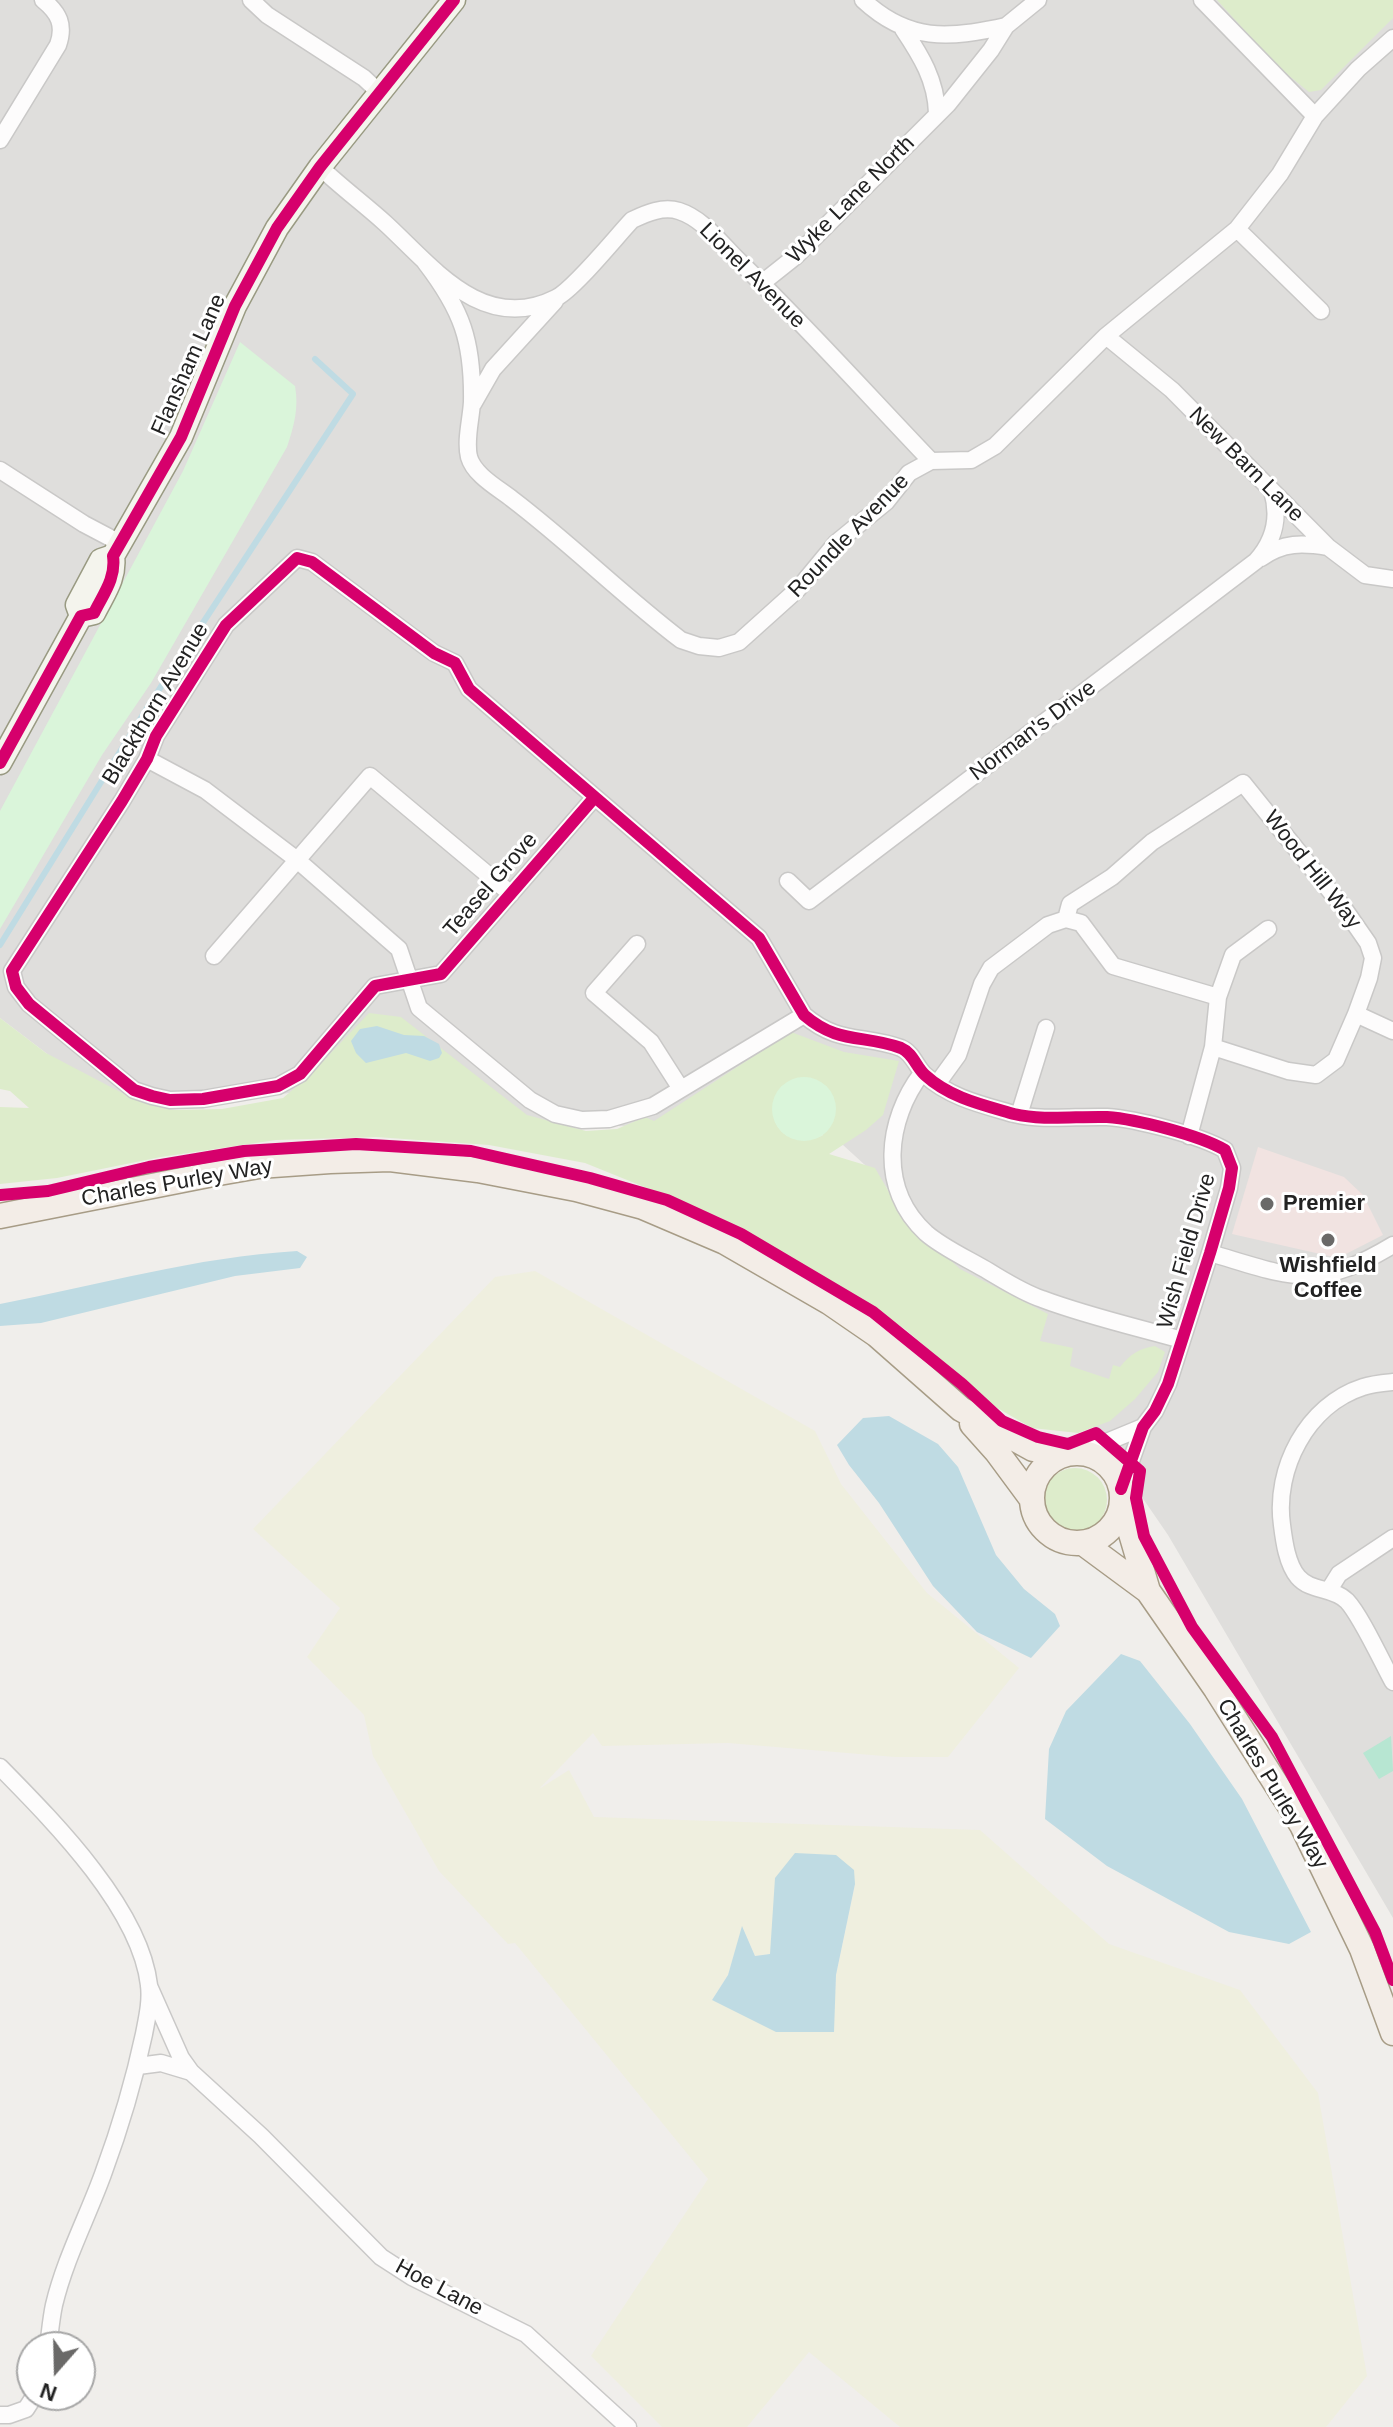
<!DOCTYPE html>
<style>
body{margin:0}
#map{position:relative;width:1393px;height:2427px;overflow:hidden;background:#f0eeeb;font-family:Arial,sans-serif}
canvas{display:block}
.north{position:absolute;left:16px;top:2331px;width:80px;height:80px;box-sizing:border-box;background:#fff;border:2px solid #a7a7a7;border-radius:50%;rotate:200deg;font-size:22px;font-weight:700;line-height:32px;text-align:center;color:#222}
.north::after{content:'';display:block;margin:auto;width:28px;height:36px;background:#6a6968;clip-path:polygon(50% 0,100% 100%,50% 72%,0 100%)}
</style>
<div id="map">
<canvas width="1393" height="2427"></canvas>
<div class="north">N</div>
</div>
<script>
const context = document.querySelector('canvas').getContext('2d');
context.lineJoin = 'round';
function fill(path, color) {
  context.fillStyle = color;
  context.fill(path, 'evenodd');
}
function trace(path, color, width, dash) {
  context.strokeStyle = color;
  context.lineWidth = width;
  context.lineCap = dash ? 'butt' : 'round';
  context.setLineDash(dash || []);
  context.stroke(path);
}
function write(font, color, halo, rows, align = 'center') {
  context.font = font + ' Arial,sans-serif';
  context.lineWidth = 6;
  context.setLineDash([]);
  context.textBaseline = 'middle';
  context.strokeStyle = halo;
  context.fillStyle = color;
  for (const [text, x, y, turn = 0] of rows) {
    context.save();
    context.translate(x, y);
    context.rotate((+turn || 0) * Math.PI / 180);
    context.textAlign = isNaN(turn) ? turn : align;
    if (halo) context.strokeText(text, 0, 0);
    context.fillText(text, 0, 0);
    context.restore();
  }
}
const residential = new Path2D(`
 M 0,0 L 1393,0 L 1393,1918 L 1168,1535 L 1078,1404 L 1034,1369 L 877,1176 L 752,1062 L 653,1128 L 530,1121 L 310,1090 L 129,1116 L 0,1018 Z`);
const commercial = new Path2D(`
 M 1258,1147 L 1344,1177 L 1363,1195 L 1383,1235 L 1338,1258 L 1232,1234 Z`);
const farmland = new Path2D(`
 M 535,1271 L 815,1431 L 841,1484 L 927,1593 L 1019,1668 L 948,1757 L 895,1757 L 728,1743 L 602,1746 L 593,1733 L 539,1789 L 569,1770 L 594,1817 L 980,1830 L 1109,1944 L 1240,1990 L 1318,2093 L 1367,2376 L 1326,2427 L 900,2427 L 809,2352 L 747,2427 L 662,2427 L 591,2356 L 708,2179 L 515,1943 L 508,1944 L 439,1871 L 373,1756 L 364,1715 L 307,1657 L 340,1608 L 253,1529 L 495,1277 ZM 855,1884 L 836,1975 L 833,2032 L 712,2000 L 728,1975 L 743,1928 L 755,1956 L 770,1954 Z`);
const grass = new Path2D(`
 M 1217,0 L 1393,0 L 1393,18 L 1321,90 L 1309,92 L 1277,66 Z
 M 369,1013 L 401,1017 L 527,1115 L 586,1131 L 617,1129 L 645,1117 L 654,1121 L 791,1032 L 844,1052 L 899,1061 L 883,1115 L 866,1130 L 829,1154 L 875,1168 L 903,1216 L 960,1269 L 1048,1314 L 1040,1341 L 1073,1348 L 1070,1366 L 1109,1379 L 1113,1365 L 1120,1367 C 1129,1355 1140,1348 1155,1346 L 1165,1352 L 1158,1372 L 1135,1399 L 1110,1421 L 1078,1433 L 1032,1428 L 994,1406 L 905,1329 L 721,1218 L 585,1163 L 489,1145 L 376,1137 L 276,1140 L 161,1157 L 57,1178 L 0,1184 L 0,1107 L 29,1108 L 10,1091 L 0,1089 L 0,1018 L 46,1053 L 126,1095 L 172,1110 L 222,1109 L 283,1098 L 310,1075 ZM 782,1087 L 823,1135 C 788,1153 758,1119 782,1087 Z
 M1043 1500a32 32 0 1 1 64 0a32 32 0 1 1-64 0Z`);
const park = new Path2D(`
 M 240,342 L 295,386 C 299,408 294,426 287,447 L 151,683 L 102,755 L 0,929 L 0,811 L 183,471 Z
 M772 1109a32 32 0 1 1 64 0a32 32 0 1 1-64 0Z`);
const pitch = new Path2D(`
 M 1391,1736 L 1393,1771 L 1379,1779 L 1363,1753 Z`);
const water = new Path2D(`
 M 377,1026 L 404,1035 L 424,1036 L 439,1044 L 442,1053 L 439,1058 L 430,1061 L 406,1053 L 366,1063 L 356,1053 L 351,1041 L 360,1029 Z
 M 297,1251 L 307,1257 L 300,1268 L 235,1276 L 41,1323 L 0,1326 L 0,1304 C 99,1285 196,1257 297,1251 Z
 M 889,1416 L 938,1444 L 958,1467 L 996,1555 L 1024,1589 L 1055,1614 L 1060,1626 L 1031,1658 L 977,1632 L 933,1586 L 879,1503 L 849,1465 L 837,1445 L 863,1418 Z
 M 1121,1654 L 1140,1661 L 1190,1724 L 1242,1799 L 1311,1932 L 1289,1944 L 1229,1932 L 1107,1866 L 1045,1819 L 1049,1749 L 1066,1711 Z
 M 795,1853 L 836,1855 L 854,1870 L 855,1884 L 836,1975 L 834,2032 L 776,2032 L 712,2000 L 728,1975 L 742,1926 L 755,1956 L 770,1954 L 775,1878 Z`);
const stream = new Path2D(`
 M 0,945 L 147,708 L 353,394 L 315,359`);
const minor = new Path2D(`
 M 251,0 L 267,15 L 364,78 L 380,93
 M 863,0 C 908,42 949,39 1006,26
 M 1202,0 L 1315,116 L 1358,69 L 1393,38
 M 903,29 C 921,56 936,80 937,113
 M 0,140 L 58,45 C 65,25 59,13 43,0
 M 320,167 C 341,187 364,204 385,223 C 432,266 483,335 556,298 C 575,288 615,238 632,220 C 647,213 663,206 679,211 C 704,219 721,244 740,262 C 806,326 867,394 931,461
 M 1237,229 L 1321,311
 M 425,262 C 462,310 473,341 472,402 C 471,420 465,440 469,457 C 474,475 498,488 512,499 C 570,543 622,595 681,640 L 699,646 L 719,648 L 739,642 L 798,589 L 836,543 L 886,502 L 909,473 L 931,461 L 971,460 L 995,446 L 1106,336 L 1237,229 L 1280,174 L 1315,116
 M 762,283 L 796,256 L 948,104 L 991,50 L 1006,26 L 1038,0
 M 1106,336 L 1172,390 L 1328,547 L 1365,575 L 1393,579
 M 473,404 L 493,369 L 555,301
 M 0,470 L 84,524 L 120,543
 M 1261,558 C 1283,542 1303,543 1328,547
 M 147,759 L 205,790 L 296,859 L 399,949 L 419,1008 L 530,1100 L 555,1114 L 582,1120 L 609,1119 L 653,1106 L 804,1015
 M 594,798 L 441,974 L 375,986 L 300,1074 L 278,1086 L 203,1099 L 170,1100 L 152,1096 L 134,1090 L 29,1004 L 16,987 L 12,971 L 122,801 L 147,759 L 156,736 L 226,625 L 297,558 L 312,562 L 434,653 L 455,663 L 469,689 L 759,938 L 804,1015 C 839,1045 863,1034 901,1048 C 913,1053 916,1067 925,1075 C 950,1098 983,1105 1014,1114 C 1043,1121 1077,1116 1107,1117 C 1136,1119 1199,1135 1225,1150 L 1232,1168 L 1229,1188 L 1210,1253 L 1168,1384 L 1155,1411 L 1143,1427 L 1121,1489
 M 788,881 L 809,901 L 1256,561 C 1274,541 1280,517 1272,491
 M 1066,919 L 1070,904 L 1112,877 L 1152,842 L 1243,783 L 1343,907 L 1368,943 L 1373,958 L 1369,978 L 1356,1014 L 1393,1031
 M 637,944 L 594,993 L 651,1042 L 681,1089
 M 214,956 L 370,776 L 511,894
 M 1218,997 L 1233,955 L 1268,929
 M 922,1073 C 886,1120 878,1189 926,1233 C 942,1247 964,1257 983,1268 C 1002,1279 1021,1292 1042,1299 C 1087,1316 1136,1327 1182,1340
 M 937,1084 L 958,1055 L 982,984 L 991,968 L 1048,925 L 1066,919 L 1081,923 L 1113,966 L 1218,997 L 1213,1047
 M 1019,1115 L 1046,1028
 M 1189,1136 L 1213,1047 L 1288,1071 L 1316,1075 L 1336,1060 L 1356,1014
 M 1210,1253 C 1292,1277 1315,1292 1393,1245
 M 1393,1382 C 1383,1383 1372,1384 1363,1387 C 1307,1405 1274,1469 1282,1525 C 1284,1541 1287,1564 1298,1577 C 1311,1592 1333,1587 1347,1601 C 1361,1616 1382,1662 1393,1682
 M 1080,1453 L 1143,1427
 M 1329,1590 L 1339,1574 L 1393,1538
 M 0,1767 C 53,1821 140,1908 149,1985 C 151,2002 147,2018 144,2034 C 134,2081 120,2128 103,2174 C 87,2218 65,2259 54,2305 C 51,2319 50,2333 48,2347
 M 149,1986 L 181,2058 L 191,2072 L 261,2136 L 381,2257 L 412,2277 L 526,2334 L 628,2427
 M 138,2066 L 161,2063 L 191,2072
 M 0,2415 L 9,2415 L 26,2409 L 35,2395`);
const secondary = new Path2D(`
 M 81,616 L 77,605 L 101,560 L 113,556
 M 0,763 L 81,616 L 94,613 C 104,593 116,578 113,556 L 181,437 L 235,306 L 277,228 L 320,167 L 454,0`);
const primary = new Path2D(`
 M 0,1216 L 213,1174 L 259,1166 L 330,1161 L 390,1159 L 478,1170 L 576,1189 L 643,1207 L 725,1242 L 829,1302 L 877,1335 L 961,1409 L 1033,1449 L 1066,1454
 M 972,1424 L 997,1452 L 1031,1498
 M1032 1498a45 45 0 1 1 90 0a45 45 0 1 1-90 0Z
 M 1122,1503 L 1148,1591
 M 1083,1543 L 1148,1591 L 1216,1689 L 1302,1825 L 1362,1949 L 1393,2033`);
const cycleway = new Path2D(`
 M 0,763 L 81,616 L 94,613 C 104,593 116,578 113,556 L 181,437 L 235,306 L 277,228 L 320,167 L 454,0
 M 594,798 L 441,974 L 375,986 L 300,1074 L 278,1086 L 203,1099 L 170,1100 L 152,1096 L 134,1090 L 29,1004 L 16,987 L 12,971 L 122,801 L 147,759 L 156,736 L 226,625 L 297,558 L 312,562 L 434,653 L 455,663 L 469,689 L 759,938 L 804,1015 C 839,1045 863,1034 901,1048 C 913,1053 916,1067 925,1075 C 950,1098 983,1105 1014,1114 C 1043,1121 1077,1116 1107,1117 C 1136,1119 1199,1135 1225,1150 L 1232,1168 L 1229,1188 L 1210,1253 L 1168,1384 L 1155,1411 L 1143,1427 L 1121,1489
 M 0,1195 L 48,1191 L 149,1167 L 244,1151 L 356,1144 L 471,1151 L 590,1178 L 667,1200 L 741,1234 L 873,1312 L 962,1384 L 1002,1421 L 1038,1437 L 1068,1444 L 1096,1433 L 1140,1471 L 1136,1498 L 1144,1536 L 1192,1627 L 1272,1737 L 1375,1932 L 1393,1980`);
const markers = [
 [1267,1204,8,"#6a6968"],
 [1328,1240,8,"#6a6968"]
];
const streetNames = [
 ["Wyke Lane North",851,200,-45],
 ["Lionel Avenue",752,276,45],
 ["Flansham Lane",189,365,-66],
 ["New Barn Lane",1246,465,45],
 ["Roundle Avenue",849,536,-46],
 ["Blackthorn Avenue",156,704,-59],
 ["Norman's Drive",1033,731,-37],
 ["Wood Hill Way",1312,870,52],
 ["Teasel Grove",491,885,-49],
 ["Charles Purley Way",177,1183,-10],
 ["Wish Field Drive",1187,1251,-74],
 ["Charles Purley Way",1272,1784,59],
 ["Hoe Lane",439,2288,28]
];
const poiNames = [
 ["Premier",1283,1204],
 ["Wishfield",1328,1266,"center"],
 ["Coffee",1328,1291,"center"]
];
fill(residential, '#dfdedc');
fill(commercial, '#f1e3e1');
fill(farmland, '#efefdf');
fill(grass, '#ddeccb');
fill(park, '#daf5da');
fill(pitch, '#b7e6d2');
fill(water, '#bfdbe3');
trace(stream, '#bfdbe3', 6);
trace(minor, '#c9c8c7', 19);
trace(secondary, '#999a82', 25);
trace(primary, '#a79c86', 27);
trace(minor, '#fdfcfc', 16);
trace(secondary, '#f4f4ed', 22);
trace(primary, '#f3ede7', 24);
trace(cycleway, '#d6006c', 12);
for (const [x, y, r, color] of markers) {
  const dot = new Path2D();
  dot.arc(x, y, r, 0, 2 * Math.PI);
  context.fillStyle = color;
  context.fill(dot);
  trace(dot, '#fff', 3);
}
write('22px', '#222', '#fff', streetNames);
write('bold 22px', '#222', '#fff', poiNames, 'left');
</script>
